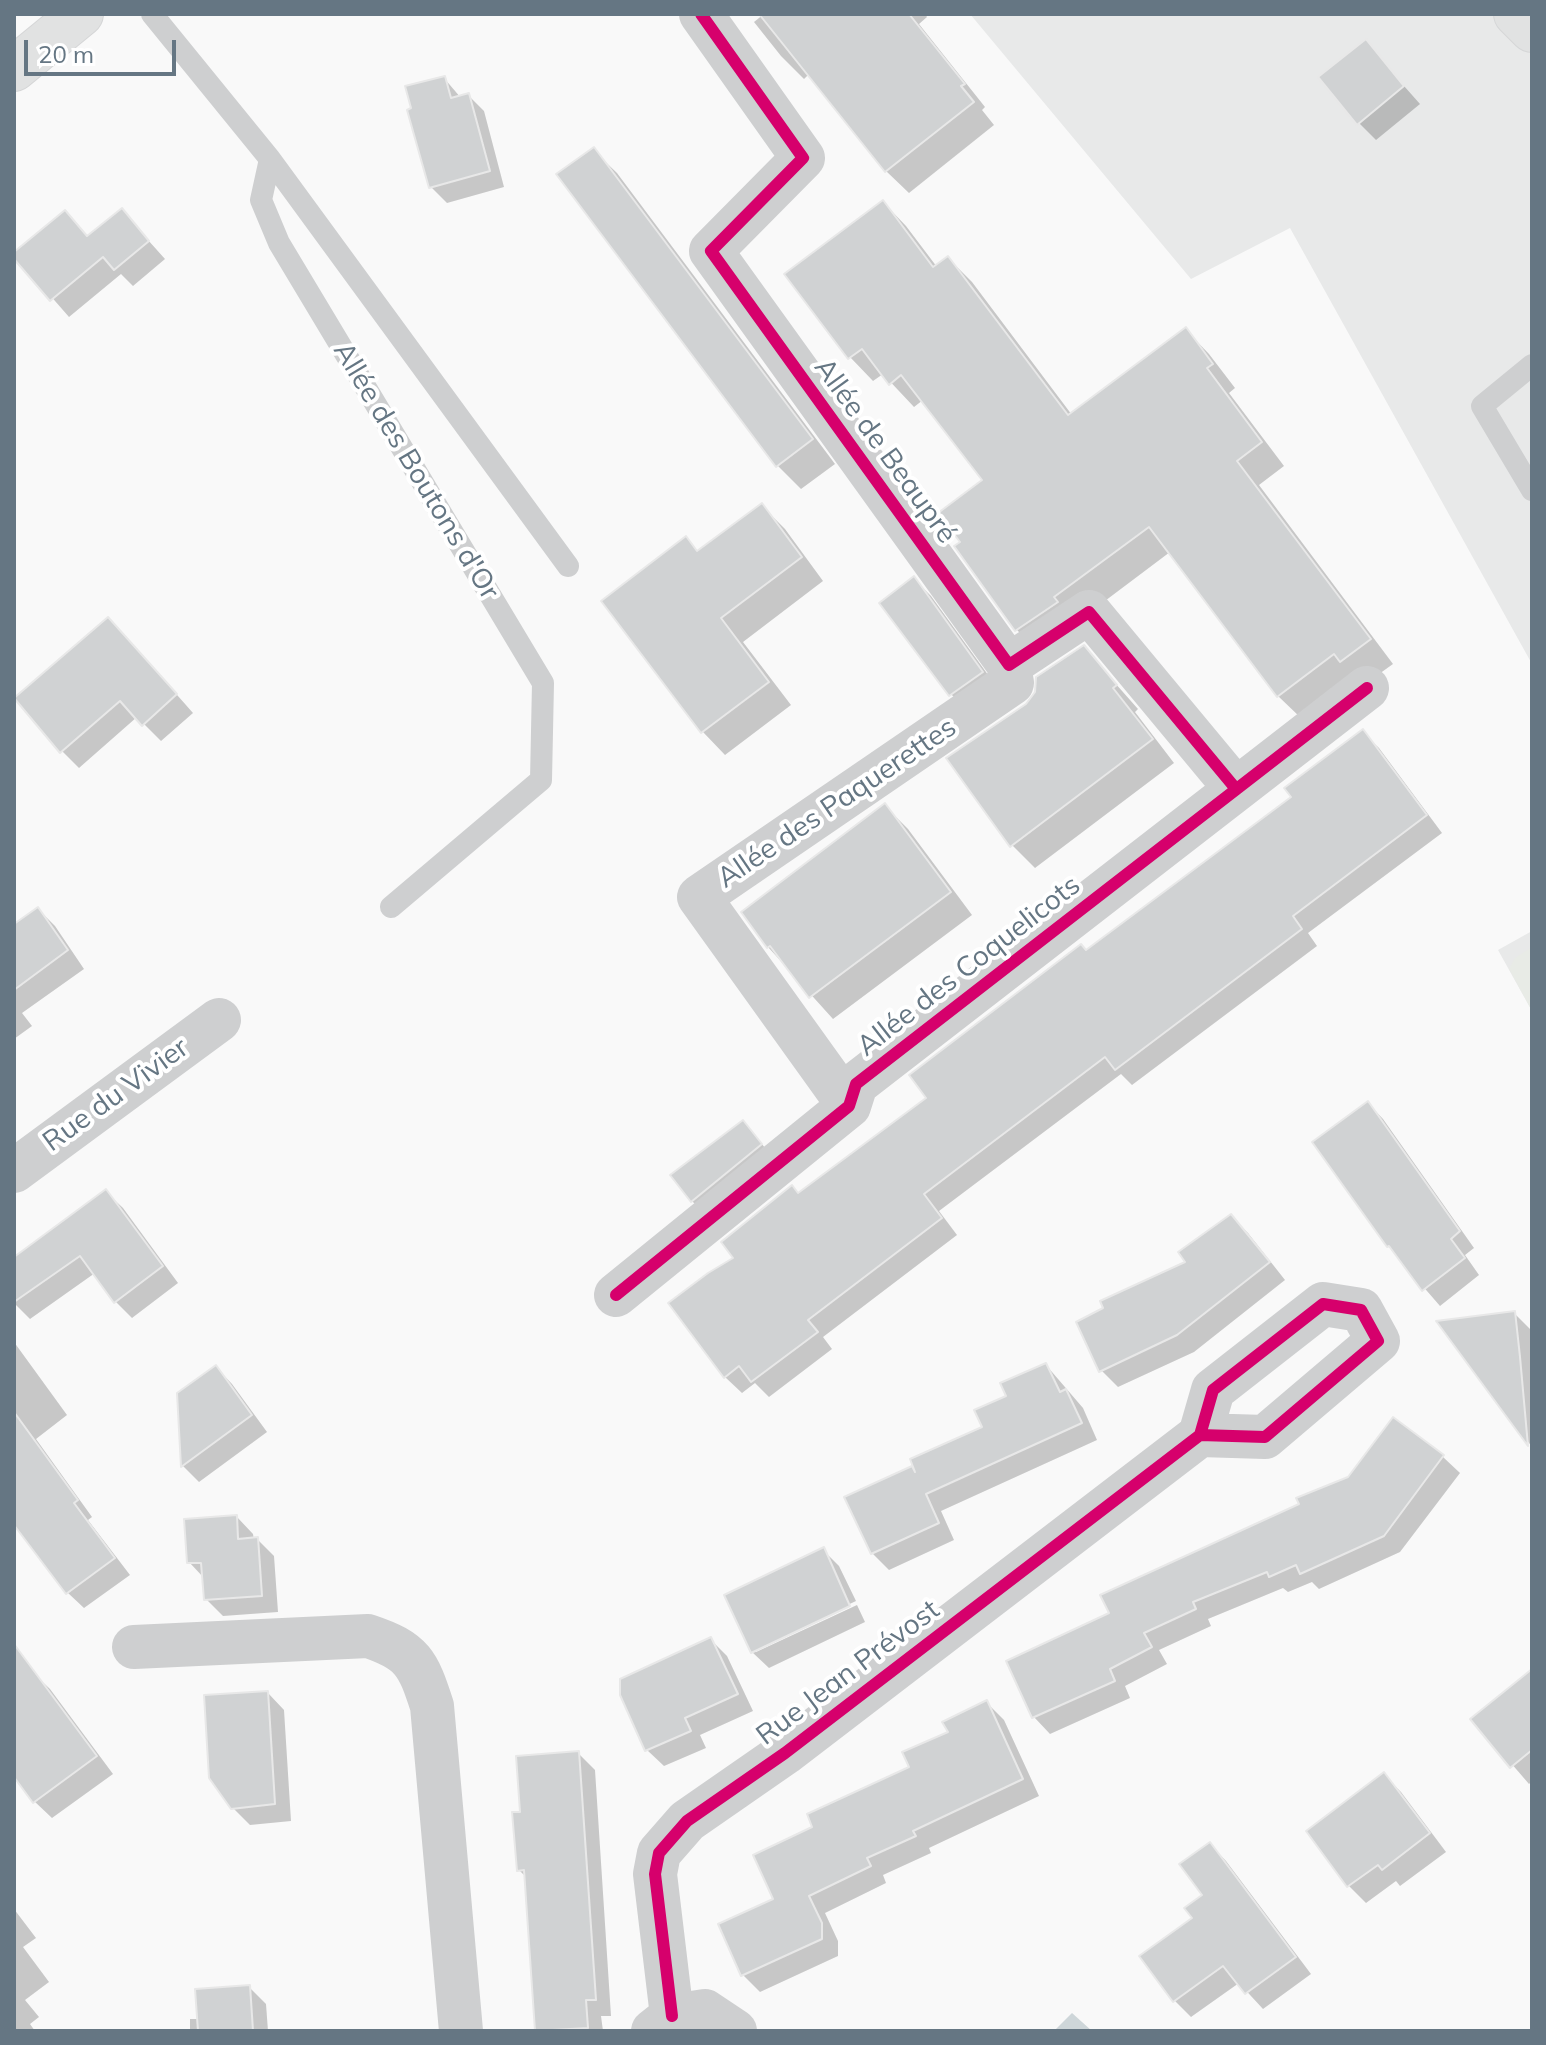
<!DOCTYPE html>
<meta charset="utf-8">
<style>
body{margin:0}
#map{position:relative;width:1546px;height:2045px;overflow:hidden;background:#f9f9f9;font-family:Mulish,sans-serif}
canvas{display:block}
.frame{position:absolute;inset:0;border:16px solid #657683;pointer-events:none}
.scale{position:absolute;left:24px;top:40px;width:152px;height:36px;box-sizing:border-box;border:4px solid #657683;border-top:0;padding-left:10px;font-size:24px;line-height:28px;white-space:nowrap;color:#657683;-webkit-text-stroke:6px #fff;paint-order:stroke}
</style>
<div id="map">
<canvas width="1546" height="2045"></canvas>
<div class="frame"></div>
<div class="scale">20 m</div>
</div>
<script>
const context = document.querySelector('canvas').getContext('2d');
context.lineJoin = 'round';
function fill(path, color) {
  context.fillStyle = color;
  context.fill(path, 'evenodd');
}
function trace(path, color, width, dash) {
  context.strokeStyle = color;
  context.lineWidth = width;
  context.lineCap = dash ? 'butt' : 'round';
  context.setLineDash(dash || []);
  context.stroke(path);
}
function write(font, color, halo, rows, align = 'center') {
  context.font = font + ' Mulish,sans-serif';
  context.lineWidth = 8;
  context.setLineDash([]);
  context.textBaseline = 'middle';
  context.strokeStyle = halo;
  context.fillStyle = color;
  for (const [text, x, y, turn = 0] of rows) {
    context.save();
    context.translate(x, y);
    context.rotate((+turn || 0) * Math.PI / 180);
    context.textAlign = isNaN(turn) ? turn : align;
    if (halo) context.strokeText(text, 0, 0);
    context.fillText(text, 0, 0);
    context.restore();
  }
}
const built = new Path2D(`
 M 970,14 L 1532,14 L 1532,664 L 1290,228 L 1191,279 Z
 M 1532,931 L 1532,1011 L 1498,950 Z`);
const green = new Path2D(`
 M 1532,947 L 1532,1011 L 1509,969 L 1515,958 Z`);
const water = new Path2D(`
 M 1072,2013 L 1092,2031 L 1054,2031 Z`);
const shadow = new Path2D(`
 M 764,14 L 925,14 L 927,17 L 919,24 L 985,107 L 982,110 L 994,125 L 909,193 L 886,171 L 809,74 L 804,79 L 781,56 L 754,22 Z
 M 1365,42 L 1420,104 L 1376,140 L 1359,123 Z
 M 444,78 L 461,98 L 469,96 L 484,111 L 504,187 L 447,203 L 431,187 Z
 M 593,150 L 617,173 L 835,464 L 801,489 L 778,466 L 559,175 Z
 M 883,202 L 906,226 L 937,267 L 948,258 L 972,282 L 1072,415 L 1186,330 L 1209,354 L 1235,388 L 1229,393 L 1284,466 L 1259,485 L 1393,664 L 1365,684 L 1302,719 L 1278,696 L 1170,552 L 1077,622 L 1040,653 L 1017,630 L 963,542 L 984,481 L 923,400 L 914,407 L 883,374 L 873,381 L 850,357 Z
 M 122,211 L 165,259 L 133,286 L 121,274 L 69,317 L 14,254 L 82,230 L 89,238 Z
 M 762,506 L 785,529 L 823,581 L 743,642 L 791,705 L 725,755 L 703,732 L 603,602 L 686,539 L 699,552 Z
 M 914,579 L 931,596 L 999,690 L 968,712 L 951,694 Z
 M 125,636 L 193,713 L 161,741 L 137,717 L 79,768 L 62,751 Z
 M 1084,648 L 1138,709 L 1135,712 L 1174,763 L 1035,868 L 1012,845 L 1028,705 Z
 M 1362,732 L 1379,748 L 1442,833 L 1308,933 L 1317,946 L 1132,1085 L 1121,1074 L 939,1211 L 957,1235 L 823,1337 L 832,1349 L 769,1397 L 755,1383 L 742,1393 L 725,1377 L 736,1258 L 799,1195 L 929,1098 L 1086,952 L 1293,798 Z
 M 885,806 L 908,829 L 972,915 L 833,1019 L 768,947 Z
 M 38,909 L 55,926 L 84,969 L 22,1013 L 32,1026 L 14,1039 L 14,926 Z
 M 1368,1103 L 1383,1119 L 1474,1248 L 1465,1255 L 1479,1275 L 1440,1306 L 1388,1246 Z
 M 743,1122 L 778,1163 L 709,1218 L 692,1201 Z
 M 106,1192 L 123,1208 L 178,1283 L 132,1318 L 115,1301 L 95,1273 L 30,1319 L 14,1303 L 14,1260 Z
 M 1231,1216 L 1248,1233 L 1285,1280 L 1194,1352 L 1118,1387 L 1101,1370 L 1188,1262 Z
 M 1514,1313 L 1530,1329 L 1532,1447 L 1440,1323 Z
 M 14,1342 L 67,1415 L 36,1439 L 92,1517 L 88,1520 L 130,1575 L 84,1608 L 68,1593 L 14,1521 Z
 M 1046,1365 L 1083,1408 L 1097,1440 L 941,1511 L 954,1540 L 889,1570 L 872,1553 L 911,1468 L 918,1475 L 985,1428 L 1009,1397 Z
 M 216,1367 L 232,1384 L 267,1432 L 199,1482 L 183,1466 L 179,1394 Z
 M 1394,1420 L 1443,1457 L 1460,1473 L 1400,1552 L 1319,1589 L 1312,1582 L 1288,1592 L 1283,1588 L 1208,1619 L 1211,1626 L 1159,1650 L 1167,1664 L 1125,1686 L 1130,1698 L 1050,1734 L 1034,1717 L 1112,1614 L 1349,1479 Z
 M 237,1517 L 253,1534 L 254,1540 L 257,1539 L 274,1556 L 278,1612 L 223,1616 L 206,1599 L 204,1578 L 189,1562 Z
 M 823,1550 L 839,1566 L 856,1601 L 756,1648 L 756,1652 L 857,1605 L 865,1622 L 769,1668 L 752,1652 Z
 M 710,1639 L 727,1656 L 753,1711 L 700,1735 L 706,1748 L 664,1766 L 647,1750 Z
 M 1532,1671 L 1532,1781 L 1529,1784 L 1473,1719 Z
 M 32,1672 L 50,1689 L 113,1774 L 52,1818 L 34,1801 L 14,1774 L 14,1686 Z
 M 268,1693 L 284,1710 L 291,1821 L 250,1825 L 232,1807 Z
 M 987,1703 L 1004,1720 L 1039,1796 L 929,1848 L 931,1853 L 883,1875 L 886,1883 L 825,1913 L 838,1941 L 838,1956 L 760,1992 L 743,1975 L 775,1900 L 815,1828 L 911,1768 Z
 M 578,1753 L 595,1770 L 611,2016 L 601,2016 L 603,2031 L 537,2031 L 526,1877 L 519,1870 L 522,1814 Z
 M 1384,1775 L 1401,1792 L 1446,1852 L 1400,1886 L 1396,1881 L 1366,1903 L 1349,1886 Z
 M 1210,1844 L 1226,1861 L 1311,1974 L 1263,2009 L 1239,1983 L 1191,2017 L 1175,2001 L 1142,1956 L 1195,1918 L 1205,1895 Z
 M 14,1909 L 36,1938 L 23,1947 L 49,1982 L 25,2000 L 39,2017 L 30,2024 L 35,2031 L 14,2031 Z
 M 249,1987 L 266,2004 L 268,2031 L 190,2031 L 190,2019 L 199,2019 Z`);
const building = new Path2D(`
 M 759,14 L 909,14 L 965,84 L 961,86 L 974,102 L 885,172 Z
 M 1366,39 L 1404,86 L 1357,125 L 1318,77 Z
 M 445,76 L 451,98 L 469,93 L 490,171 L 429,188 L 407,110 L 411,108 L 405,86 Z
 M 594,147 L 813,439 L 776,467 L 556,174 Z
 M 883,200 L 933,267 L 948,256 L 1068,415 L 1186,327 L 1213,364 L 1207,368 L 1262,442 L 1237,461 L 1371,639 L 1340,662 L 1334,654 L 1277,697 L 1149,527 L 1054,597 L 1058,602 L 1015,631 L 954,546 L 960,542 L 938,513 L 982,480 L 901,375 L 889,385 L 862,349 L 848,359 L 784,274 Z
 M 122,208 L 149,241 L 114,270 L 103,257 L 50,301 L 14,259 L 14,252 L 65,210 L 87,236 Z
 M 762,503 L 802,557 L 721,618 L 769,682 L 701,733 L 601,601 L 686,536 L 697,551 Z
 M 914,576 L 983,672 L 949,696 L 879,603 Z
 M 108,617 L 177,694 L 142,726 L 120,701 L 60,753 L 14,698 Z
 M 1084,645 L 1117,685 L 1113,688 L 1153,739 L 1010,847 L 946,758 L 1026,704 L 1035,692 L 1036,677 Z
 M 1363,729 L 1427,815 L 1293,916 L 1302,929 L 1115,1070 L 1105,1057 L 924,1194 L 942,1218 L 808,1320 L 818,1332 L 751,1382 L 739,1366 L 724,1378 L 668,1303 L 708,1273 L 733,1258 L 721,1242 L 792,1185 L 798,1193 L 926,1098 L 909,1075 L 1081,944 L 1086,950 L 1291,797 L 1284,788 Z
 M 885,803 L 951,892 L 809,998 L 770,946 L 767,948 L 741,912 Z
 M 38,907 L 68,950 L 14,990 L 14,924 Z
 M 1368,1101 L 1460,1231 L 1451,1239 L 1465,1258 L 1422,1291 L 1389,1246 L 1387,1247 L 1312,1142 Z
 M 743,1120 L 762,1144 L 691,1202 L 670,1175 Z
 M 106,1189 L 163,1266 L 114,1303 L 80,1256 L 14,1302 L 14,1257 Z
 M 1231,1214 L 1270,1262 L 1177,1335 L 1099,1372 L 1076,1322 L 1103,1308 L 1100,1301 L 1185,1262 L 1178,1252 Z
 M 1515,1311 L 1520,1357 L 1528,1446 L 1436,1321 Z
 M 1046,1363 L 1060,1392 L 1066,1389 L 1082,1423 L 926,1494 L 939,1523 L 871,1554 L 844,1497 L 912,1466 L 915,1472 L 910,1459 L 982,1427 L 974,1410 L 1006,1396 L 1000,1383 Z
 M 216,1365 L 252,1415 L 181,1467 L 177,1393 Z
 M 14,1412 L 78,1500 L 74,1503 L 115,1558 L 66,1594 L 14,1525 Z
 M 1393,1417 L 1444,1455 L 1384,1536 L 1300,1574 L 1296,1565 L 1269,1577 L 1267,1572 L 1193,1602 L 1196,1609 L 1144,1633 L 1152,1647 L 1110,1669 L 1115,1681 L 1032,1718 L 1006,1661 L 1109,1613 L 1100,1595 L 1299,1504 L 1296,1498 L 1348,1477 Z
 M 237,1515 L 238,1539 L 258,1537 L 262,1596 L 204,1600 L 201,1563 L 187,1563 L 184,1519 Z
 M 824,1547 L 850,1606 L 751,1653 L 724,1595 Z
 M 711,1637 L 738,1694 L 685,1718 L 691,1731 L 645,1751 L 620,1695 L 620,1679 Z
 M 14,1644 L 97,1756 L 33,1803 L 14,1777 Z
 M 1532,1669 L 1532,1750 L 1510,1768 L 1470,1719 Z
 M 268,1691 L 275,1804 L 231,1809 L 209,1778 L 204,1695 Z
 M 987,1700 L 1023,1779 L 913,1831 L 916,1836 L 867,1858 L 871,1866 L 809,1896 L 822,1923 L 822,1939 L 741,1976 L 718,1924 L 773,1899 L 753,1855 L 812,1827 L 807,1814 L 909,1767 L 902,1752 L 948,1732 L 942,1722 Z
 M 579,1751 L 596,2000 L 586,2000 L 588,2028 L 535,2031 L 524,1870 L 517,1871 L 512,1812 L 520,1812 L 516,1756 Z
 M 1384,1772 L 1430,1833 L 1382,1870 L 1378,1865 L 1347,1887 L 1306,1831 Z
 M 1210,1842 L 1296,1957 L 1245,1994 L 1223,1966 L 1173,2002 L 1139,1956 L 1192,1918 L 1184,1908 L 1202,1895 L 1179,1864 Z
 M 250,1985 L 253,2031 L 198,2031 L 195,1989 Z`);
const lane = new Path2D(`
 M 152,14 L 270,159 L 261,200 L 279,243 L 543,683 L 541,780 L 391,907
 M 270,159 L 568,566
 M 1532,365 L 1482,406 L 1532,490`);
const street = new Path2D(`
 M 701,14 L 803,158 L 711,251 L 1009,665 L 1089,612 L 1236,789
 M 849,1106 L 699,897 L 1012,683 L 1009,665
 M 14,1171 L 219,1020
 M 616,1295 L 849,1106 L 856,1084 L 1367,688
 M 134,1647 L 368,1636 C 413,1651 418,1663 432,1706 L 461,2031
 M 672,2016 L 655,1874 L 659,1853 L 687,1821 L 785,1753 L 1200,1435 L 1265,1437 L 1378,1341 L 1361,1310 L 1323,1304 L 1213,1390 L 1200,1435
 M 653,2031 L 672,2016 L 705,2011 L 735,2031`);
const secondary = new Path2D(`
 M 1516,14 L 1532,30
 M 14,69 L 81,14`);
const cycleway = new Path2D(`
 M 701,14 L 803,158 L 711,251 L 1009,665 L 1089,612 L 1236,789
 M 616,1295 L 849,1106 L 856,1084 L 1367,688
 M 672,2016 L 655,1874 L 659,1853 L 687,1821 L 785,1753 L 1200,1435 L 1265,1437 L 1378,1341 L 1361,1310 L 1323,1304 L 1213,1390 L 1200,1435`);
const streetNames = [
 ["Allée de Beaupré",885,451,54],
 ["Allée des Boutons d'Or",416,471,59],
 ["Allée des Paquerettes",837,803,-34],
 ["Allée des Coquelicots",969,966,-38],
 ["Rue du Vivier",116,1095,-36],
 ["Rue Jean Prévost",848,1673,-37]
];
fill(built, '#e8e9e9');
fill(green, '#e8ebe6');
fill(water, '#ced6d9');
fill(shadow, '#0003');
fill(building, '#d0d2d3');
trace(building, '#e8e8e8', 2);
trace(secondary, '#d5d6d7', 46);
trace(lane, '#cecfd0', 22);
trace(street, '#cecfd0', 44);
trace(secondary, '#e1e2e2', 44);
trace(cycleway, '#d6006c', 12);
write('28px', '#657683', '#fff', streetNames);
</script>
